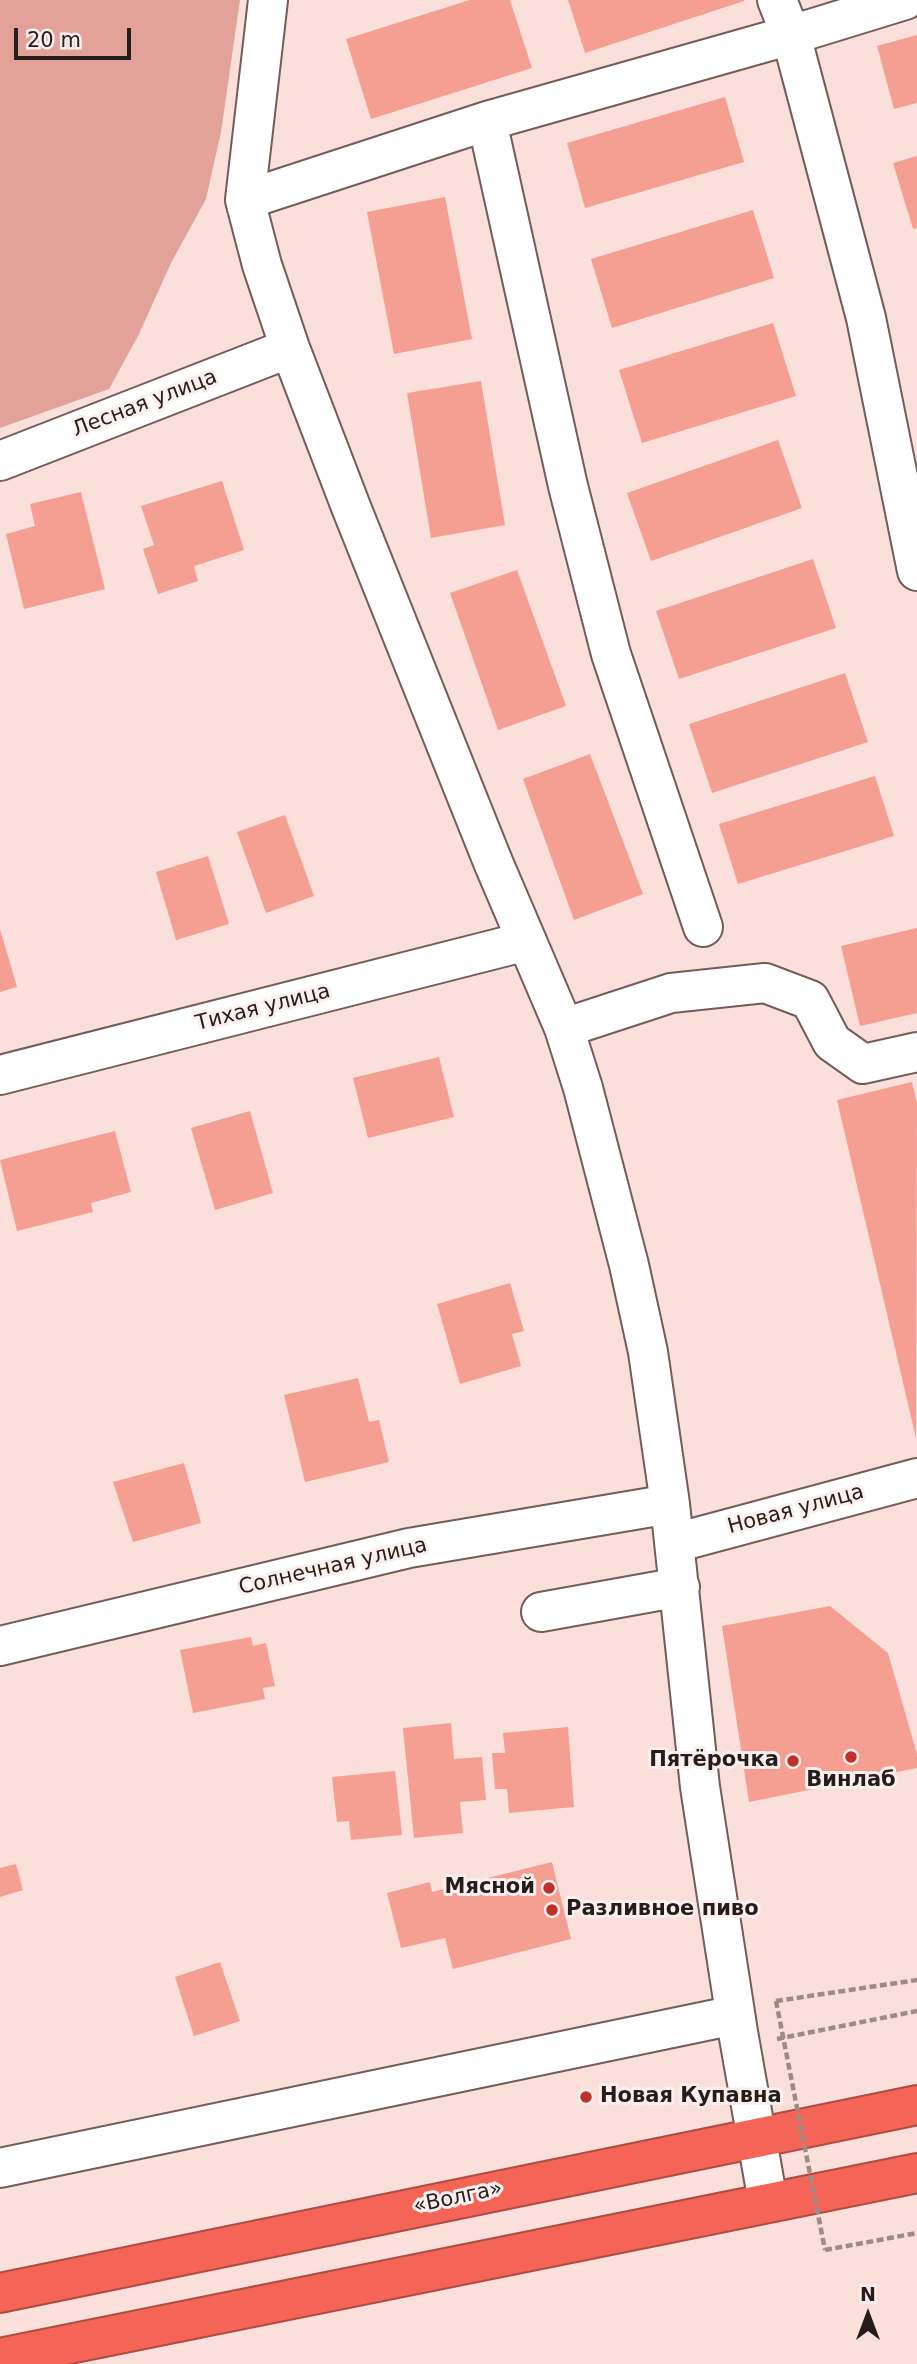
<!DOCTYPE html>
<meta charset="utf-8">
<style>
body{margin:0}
#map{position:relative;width:917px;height:2364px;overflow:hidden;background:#fadfdb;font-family:"DejaVu Sans",sans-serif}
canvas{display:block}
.north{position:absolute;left:833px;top:2280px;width:70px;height:70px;-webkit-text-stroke:5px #fbf0ef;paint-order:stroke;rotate:0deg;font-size:19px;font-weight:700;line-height:28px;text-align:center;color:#261d1b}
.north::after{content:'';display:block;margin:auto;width:24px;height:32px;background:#261d1b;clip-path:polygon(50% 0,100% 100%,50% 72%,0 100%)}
.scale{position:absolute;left:14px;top:28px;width:117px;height:32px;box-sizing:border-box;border:4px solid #261d1b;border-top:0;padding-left:9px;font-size:21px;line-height:24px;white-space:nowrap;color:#261d1b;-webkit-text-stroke:5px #fbf0ef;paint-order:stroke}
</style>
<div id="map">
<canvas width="917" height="2364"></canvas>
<div class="north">N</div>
<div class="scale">20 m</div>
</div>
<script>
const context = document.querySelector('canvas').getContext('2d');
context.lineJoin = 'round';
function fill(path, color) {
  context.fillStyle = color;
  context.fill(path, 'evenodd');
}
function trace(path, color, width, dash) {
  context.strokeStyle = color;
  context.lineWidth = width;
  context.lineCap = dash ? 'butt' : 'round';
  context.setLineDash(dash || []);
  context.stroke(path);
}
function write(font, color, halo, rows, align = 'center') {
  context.font = font + ' "DejaVu Sans",sans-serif';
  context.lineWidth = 6;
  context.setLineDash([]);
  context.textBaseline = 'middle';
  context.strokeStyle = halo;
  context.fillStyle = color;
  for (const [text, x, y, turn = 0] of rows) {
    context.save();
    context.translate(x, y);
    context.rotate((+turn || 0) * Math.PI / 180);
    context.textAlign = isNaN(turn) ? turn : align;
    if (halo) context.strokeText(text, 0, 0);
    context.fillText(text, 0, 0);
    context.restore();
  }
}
const green = new Path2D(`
 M 0,0 L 240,0 L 221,132 L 206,199 L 171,263 L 139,334 L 109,389 L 0,428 Z`);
const building = new Path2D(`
 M 470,0 L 510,0 L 532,68 L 371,119 L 346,39 Z
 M 568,0 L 744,0 L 744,1 L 585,53 Z
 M 917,35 L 917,103 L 894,109 L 877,46 Z
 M 725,97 L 744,162 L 585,208 L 567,143 Z
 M 917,156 L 917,228 L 913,229 L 893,163 Z
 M 445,197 L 472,339 L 394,354 L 367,212 Z
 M 753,210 L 774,278 L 612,328 L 591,259 Z
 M 773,323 L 796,396 L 642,443 L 619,370 Z
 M 481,381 L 505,525 L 431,538 L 407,393 Z
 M 778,440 L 802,508 L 651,561 L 627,493 Z
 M 222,481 L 244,550 L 194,566 L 198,581 L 158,594 L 143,549 L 154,545 L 141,506 Z
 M 81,492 L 105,589 L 24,609 L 6,534 L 35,526 L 30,504 Z
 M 813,559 L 836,628 L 679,679 L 656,611 Z
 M 517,570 L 566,706 L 498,730 L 450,593 Z
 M 845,673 L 868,742 L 712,793 L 689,724 Z
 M 590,754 L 643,894 L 574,920 L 523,779 Z
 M 875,776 L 894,836 L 738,884 L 719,824 Z
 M 285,815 L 314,896 L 266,913 L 237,832 Z
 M 208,856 L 229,924 L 176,940 L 156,872 Z
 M 917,928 L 917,1013 L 860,1026 L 841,946 Z
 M 0,929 L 17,987 L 0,992 Z
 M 439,1057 L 454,1117 L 368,1138 L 353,1078 Z
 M 912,1082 L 917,1104 L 916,1438 L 837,1100 Z
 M 250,1111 L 273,1193 L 215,1210 L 191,1128 Z
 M 115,1131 L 131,1192 L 91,1203 L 93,1212 L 17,1231 L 0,1160 Z
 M 510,1283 L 524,1331 L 512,1334 L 521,1366 L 460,1384 L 437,1304 Z
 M 358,1378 L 369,1422 L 379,1420 L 389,1462 L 305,1482 L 284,1395 Z
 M 184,1463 L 201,1523 L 133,1542 L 113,1482 Z
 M 830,1606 L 888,1653 L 917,1754 L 917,1768 L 749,1802 L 722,1626 Z
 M 251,1637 L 253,1646 L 266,1643 L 275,1686 L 263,1688 L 265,1699 L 193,1713 L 180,1650 Z
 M 451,1723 L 454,1759 L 482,1757 L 486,1800 L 460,1802 L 463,1833 L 414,1838 L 403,1728 Z
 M 568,1727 L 574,1807 L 509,1813 L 507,1789 L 495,1789 L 492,1753 L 505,1753 L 503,1733 Z
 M 395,1771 L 402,1835 L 351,1840 L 349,1821 L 337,1822 L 332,1777 Z
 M 552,1862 L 571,1939 L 453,1969 L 445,1938 L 401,1948 L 387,1893 L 430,1882 L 432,1892 Z
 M 16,1864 L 23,1890 L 0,1897 L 0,1868 Z
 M 220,1962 L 240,2021 L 194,2036 L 175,1977 Z`);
const path = new Path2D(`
 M 776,2001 L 917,1980
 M 777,2039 L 917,2011
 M 825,2250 L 917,2233`);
const minor = new Path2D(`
 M 268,0 L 245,200 L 262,265 L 290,348 L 351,507 L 493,862 L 564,1028 L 583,1088 L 629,1265 L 648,1352 L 670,1504 L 700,1787 L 738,2032 L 768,2202
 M 777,0 L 791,35 L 866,318 L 917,571
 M 487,121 L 568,486 L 611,654 L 703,927
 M 245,200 L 487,121 L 791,35 L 905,0
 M 0,461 L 290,348
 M 564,1028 L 671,993 L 765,983 L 810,1000 L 832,1042 L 863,1064 L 917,1052
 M 0,1075 L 527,941
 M 675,1543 L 917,1478
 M 541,1612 L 680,1587
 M 0,1646 L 409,1548 L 670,1504
 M 0,2168 L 735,2015`);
const highway = new Path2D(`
 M 0,2293 L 917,2105
 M 0,2358 L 917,2173`);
const pathBridge = new Path2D(`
 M 776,2001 L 825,2250`);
const markers = [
 [851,1757,7,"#be3028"],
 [793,1761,7,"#be3028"],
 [549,1888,7,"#be3028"],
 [552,1910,7,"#be3028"],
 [586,2097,7,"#be3028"]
];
const streetNames = [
 ["Лесная улица",145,404,-21],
 ["Тихая улица",263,1008,-14],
 ["Новая улица",796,1510,-15],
 ["Солнечная улица",333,1567,-13],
 ["«Волга»",458,2198,-12]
];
const poiNames = [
 ["Пятёрочка",779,1761],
 ["Винлаб",851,1781,"center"],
 ["Мясной",535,1888],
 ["Разливное пиво",566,1910,"left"],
 ["Новая Купавна",600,2097,"left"]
];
fill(green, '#e2a299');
fill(building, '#f59e92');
trace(minor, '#735c59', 42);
trace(highway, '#ac4c42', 42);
trace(path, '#9e8b87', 4.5, [7, 3.5]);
trace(minor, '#fff', 38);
trace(highway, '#f46557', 38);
trace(pathBridge, '#9e8b87', 4.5, [7, 3.5]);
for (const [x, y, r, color] of markers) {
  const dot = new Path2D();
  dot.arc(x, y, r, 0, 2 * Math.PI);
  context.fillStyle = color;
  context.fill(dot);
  trace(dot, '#fbf0ef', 2.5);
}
write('21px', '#261d1b', '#fbf0ef', streetNames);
write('bold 21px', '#261d1b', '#fbf0ef', poiNames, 'right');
</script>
